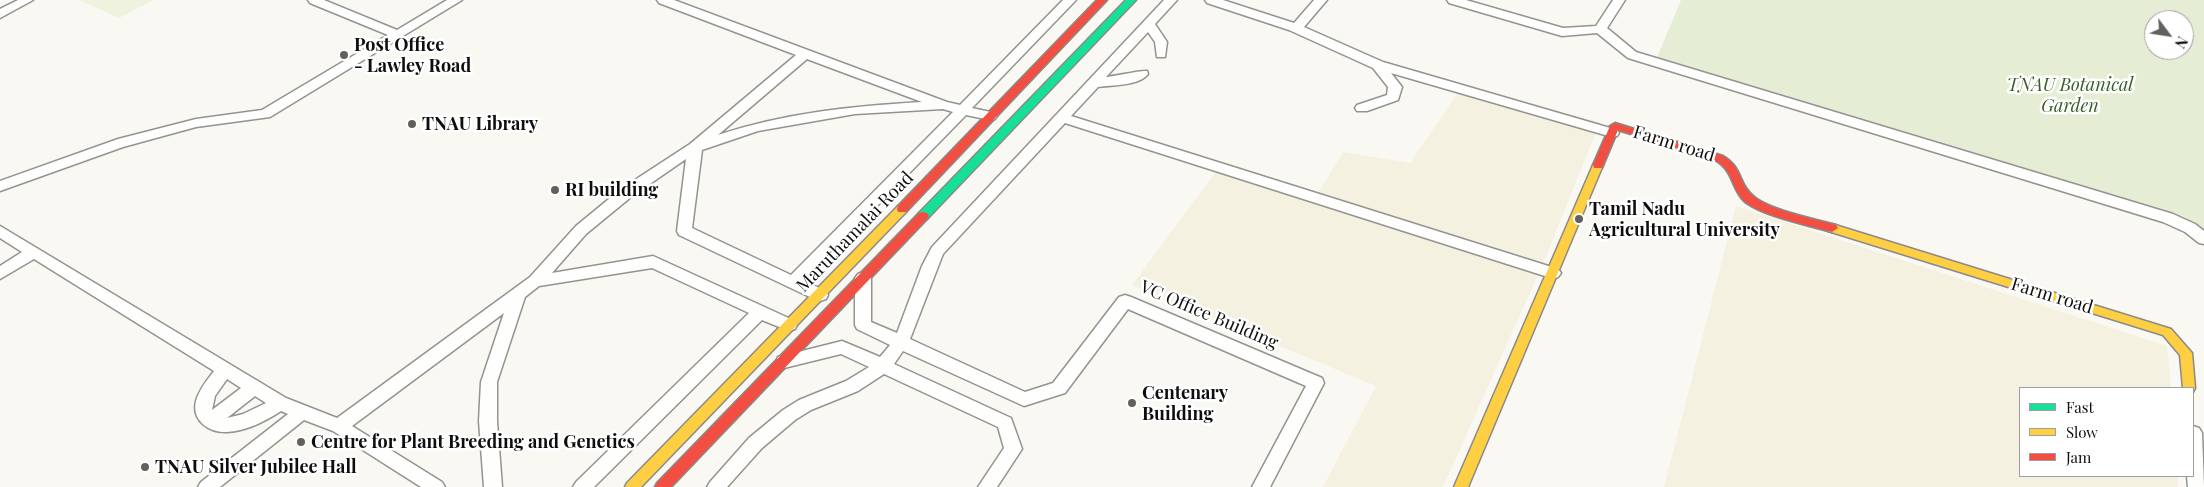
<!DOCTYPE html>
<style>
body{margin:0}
#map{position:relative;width:2204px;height:487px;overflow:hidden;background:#faf8f3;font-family:"Playfair Display",serif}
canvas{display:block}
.legend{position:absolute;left:2019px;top:387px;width:175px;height:90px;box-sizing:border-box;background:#fff;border:1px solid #9f9f9f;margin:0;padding:6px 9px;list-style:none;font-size:15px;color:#0e0e0e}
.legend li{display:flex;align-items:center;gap:10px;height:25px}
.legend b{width:25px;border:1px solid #9f9f9f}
.north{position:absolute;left:2144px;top:10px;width:50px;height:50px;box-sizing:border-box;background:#fff;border:1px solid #9f9f9f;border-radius:50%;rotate:121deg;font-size:14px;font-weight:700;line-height:20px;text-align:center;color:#0e0e0e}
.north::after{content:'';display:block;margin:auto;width:18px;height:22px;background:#61605e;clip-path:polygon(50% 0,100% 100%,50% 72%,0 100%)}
</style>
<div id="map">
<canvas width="2204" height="487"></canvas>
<ul class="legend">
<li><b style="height:6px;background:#16e098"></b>Fast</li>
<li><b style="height:6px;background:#ffcf43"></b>Slow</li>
<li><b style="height:6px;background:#f24e42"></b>Jam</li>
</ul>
<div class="north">N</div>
</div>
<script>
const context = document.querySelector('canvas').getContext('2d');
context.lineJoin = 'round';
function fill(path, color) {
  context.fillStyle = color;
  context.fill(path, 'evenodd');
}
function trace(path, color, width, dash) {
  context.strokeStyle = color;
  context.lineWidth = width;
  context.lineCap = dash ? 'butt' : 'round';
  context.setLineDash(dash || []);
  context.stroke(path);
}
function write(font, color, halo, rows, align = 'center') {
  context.font = font + ' "Playfair Display",serif';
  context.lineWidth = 5;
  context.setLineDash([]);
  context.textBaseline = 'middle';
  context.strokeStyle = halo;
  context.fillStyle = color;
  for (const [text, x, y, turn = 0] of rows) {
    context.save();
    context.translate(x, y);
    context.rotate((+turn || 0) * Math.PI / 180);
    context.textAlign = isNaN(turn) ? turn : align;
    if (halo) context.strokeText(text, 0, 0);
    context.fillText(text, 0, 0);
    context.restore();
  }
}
const farmland = new Path2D(`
 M 1462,87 L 1600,122 L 1545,259 L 1443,487 L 1323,487 L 1376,386 L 1132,285 L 1223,162 L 1318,193 L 1343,152 L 1410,163 Z
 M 1736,206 L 2167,346 L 2171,388 L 2020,388 L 2020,476 L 2177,476 L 2178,487 L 1664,487 Z`);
const green = new Path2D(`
 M 1681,0 L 2204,0 L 2204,237 L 1654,65 ZM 2154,20 L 2184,20 L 2184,50 L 2154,50 Z`);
const pitch = new Path2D(`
 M 79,0 L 154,0 L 119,18 Z`);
const street = new Path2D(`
 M 18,0 L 33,0 L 0,18 L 0,9 Z
 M 308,0 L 324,0 L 397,30 L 447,0 L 462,0 L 270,117 L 196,127 L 123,147 L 0,191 L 0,181 L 118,139 L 196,119 L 262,110 L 388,35 L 310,3 Z
 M 657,0 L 674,0 L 947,102 L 960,105 L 1063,0 L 1076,0 L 972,108 L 995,113 L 997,116 L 995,119 L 990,120 L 966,115 L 804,281 L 826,291 L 828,295 L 826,299 L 820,301 L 814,299 L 679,235 L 677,231 L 686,159 L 631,197 L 586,234 L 552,273 L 653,256 L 795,321 L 797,325 L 795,329 L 789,331 L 762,320 L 594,487 L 573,487 L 576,482 L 749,313 L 652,268 L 539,286 L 525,297 L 497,382 L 497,421 L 502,487 L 484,487 L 479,421 L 481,382 L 504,313 L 352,426 L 442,482 L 445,487 L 421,487 L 333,431 L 304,420 L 220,487 L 198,487 L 201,482 L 288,414 L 281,411 C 266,421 246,431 227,432 C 210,433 191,421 196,401 C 199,390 207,380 214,371 L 34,259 L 0,279 L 0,266 L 22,252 L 0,238 L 0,226 L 286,398 L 337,418 L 530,277 L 576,226 L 621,189 L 690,144 L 796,55 L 659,3 ZM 807,59 L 922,102 C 853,106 784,113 718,135 ZM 943,109 L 953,112 L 791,275 L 692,228 L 702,150 L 758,131 L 855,114 ZM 227,379 L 241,388 L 212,410 L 215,396 ZM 255,396 L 266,403 L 243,414 L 227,418 Z
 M 1164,0 L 1177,0 L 1155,24 L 1167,42 L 1165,57 L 1157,57 L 1155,42 L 1148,32 L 1106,77 C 1116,76 1141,70 1147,71 L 1148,74 C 1139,86 1112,85 1098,87 L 1071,116 L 1558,269 L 1561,273 L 1558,277 L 1553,279 L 1548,277 L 1065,123 L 943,254 L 910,339 L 1025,392 L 1053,383 L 1119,297 L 1125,295 L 1131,297 L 1322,378 L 1324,383 L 1270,487 L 1252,487 L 1306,386 L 1128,309 L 1065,393 L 1024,406 L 903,351 L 894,364 L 1011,418 L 1022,449 L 997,487 L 978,487 L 1004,448 L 998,427 L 884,374 L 858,391 L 811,410 L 795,420 L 762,448 L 727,487 L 707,487 L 710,482 L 749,438 L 783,410 L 799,400 L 846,381 L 869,367 L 841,354 L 784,368 L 778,367 L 776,362 L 778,357 L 842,341 L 880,357 L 890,345 L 857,329 L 855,325 L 855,278 L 858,274 L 863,272 L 868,274 L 871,278 L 871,322 L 897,333 L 922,266 L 932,247 Z
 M 1205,0 L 1223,0 L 1294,23 L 1314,0 L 1327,0 L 1304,27 L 1383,62 L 1617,130 L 1619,133 L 1617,136 L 1612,137 L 1391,73 L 1402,87 L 1398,100 L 1367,111 L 1357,111 L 1355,108 L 1357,105 L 1387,95 L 1388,87 L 1373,68 L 1289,30 L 1207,3 Z
 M 1447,0 L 1466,0 L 1563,28 L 1596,26 L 1613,0 L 1625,0 L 1607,28 L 1636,52 L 2173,214 L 2195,224 L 2204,231 L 2204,244 L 2199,243 L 2185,232 L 2163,222 L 1628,58 L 1597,33 L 1562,36 L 1449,3 Z
 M 2193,426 L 2199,428 L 2202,433 L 2204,487 L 2188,487 L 2187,476 L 2193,476 Z`);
const fast = new Path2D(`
 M 1126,0 L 1136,0 L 927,219 L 919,219 L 917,216 L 919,213 Z`);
const slow = new Path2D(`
 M 1598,161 L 1603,165 L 1468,487 L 1454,487 L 1593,165 Z
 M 902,205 L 906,206 L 907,209 L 906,212 L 641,487 L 625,487 L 627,483 L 898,206 Z
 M 1832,224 L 2171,329 L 2192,353 L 2195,388 L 2193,392 L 2193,388 L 2183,388 L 2180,355 L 2163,335 L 1828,231 L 1826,228 L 1828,225 Z`);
const jam = new Path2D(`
 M 1097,0 L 1107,0 L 906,212 L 898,212 L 897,209 L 898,206 Z
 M 1615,123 L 1723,156 C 1743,168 1738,183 1752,195 C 1767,210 1815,219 1836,225 L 1838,228 L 1832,232 C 1811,226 1759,215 1744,201 C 1731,188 1734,171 1715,160 L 1618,130 L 1602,168 L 1594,168 L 1593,165 L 1610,126 Z
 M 923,212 L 927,213 L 929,216 L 927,219 L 671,487 L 655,487 L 657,483 L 919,213 Z`);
const markers = [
 [344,55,5,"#61605e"],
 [412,124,5,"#61605e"],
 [555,190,5,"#61605e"],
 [1579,219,5,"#61605e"],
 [1132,403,5,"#61605e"],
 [301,442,5,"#61605e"],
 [145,467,5,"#61605e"]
];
const poiNames = [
 ["Post Office",354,45],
 ["- Lawley Road",354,66],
 ["TNAU Library",422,124],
 ["RI building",565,190],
 ["Tamil Nadu",1589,209],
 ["Agricultural University",1589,230],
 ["Centenary",1142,393],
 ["Building",1142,414],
 ["Centre for Plant Breeding and Genetics",311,442],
 ["TNAU Silver Jubilee Hall",155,467]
];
const parkNames = [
 ["TNAU Botanical",2070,85],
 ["Garden",2070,106]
];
const streetNames = [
 ["Farm road",1674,144,17],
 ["Maruthamalai Road",855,232,-46],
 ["Farm road",2052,296,17],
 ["VC Office Building",1209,315,23]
];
fill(farmland, '#f5f1e1');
fill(green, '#e6edd5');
fill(pitch, '#eef2df');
trace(street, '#949391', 3);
trace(fast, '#8b8a88', 3);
trace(slow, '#8b8a88', 3);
trace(jam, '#8b8a88', 3);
fill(street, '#fefefd');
fill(fast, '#16e098');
fill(slow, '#ffcf43');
fill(jam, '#f24e42');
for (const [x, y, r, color] of markers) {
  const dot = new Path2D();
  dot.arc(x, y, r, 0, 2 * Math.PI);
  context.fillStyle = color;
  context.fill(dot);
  trace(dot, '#fff', 2);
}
write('bold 18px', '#0e0e0e', '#fff', poiNames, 'left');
write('italic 18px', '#365e25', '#fff', parkNames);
write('18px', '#0e0e0e', '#fff', streetNames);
</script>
